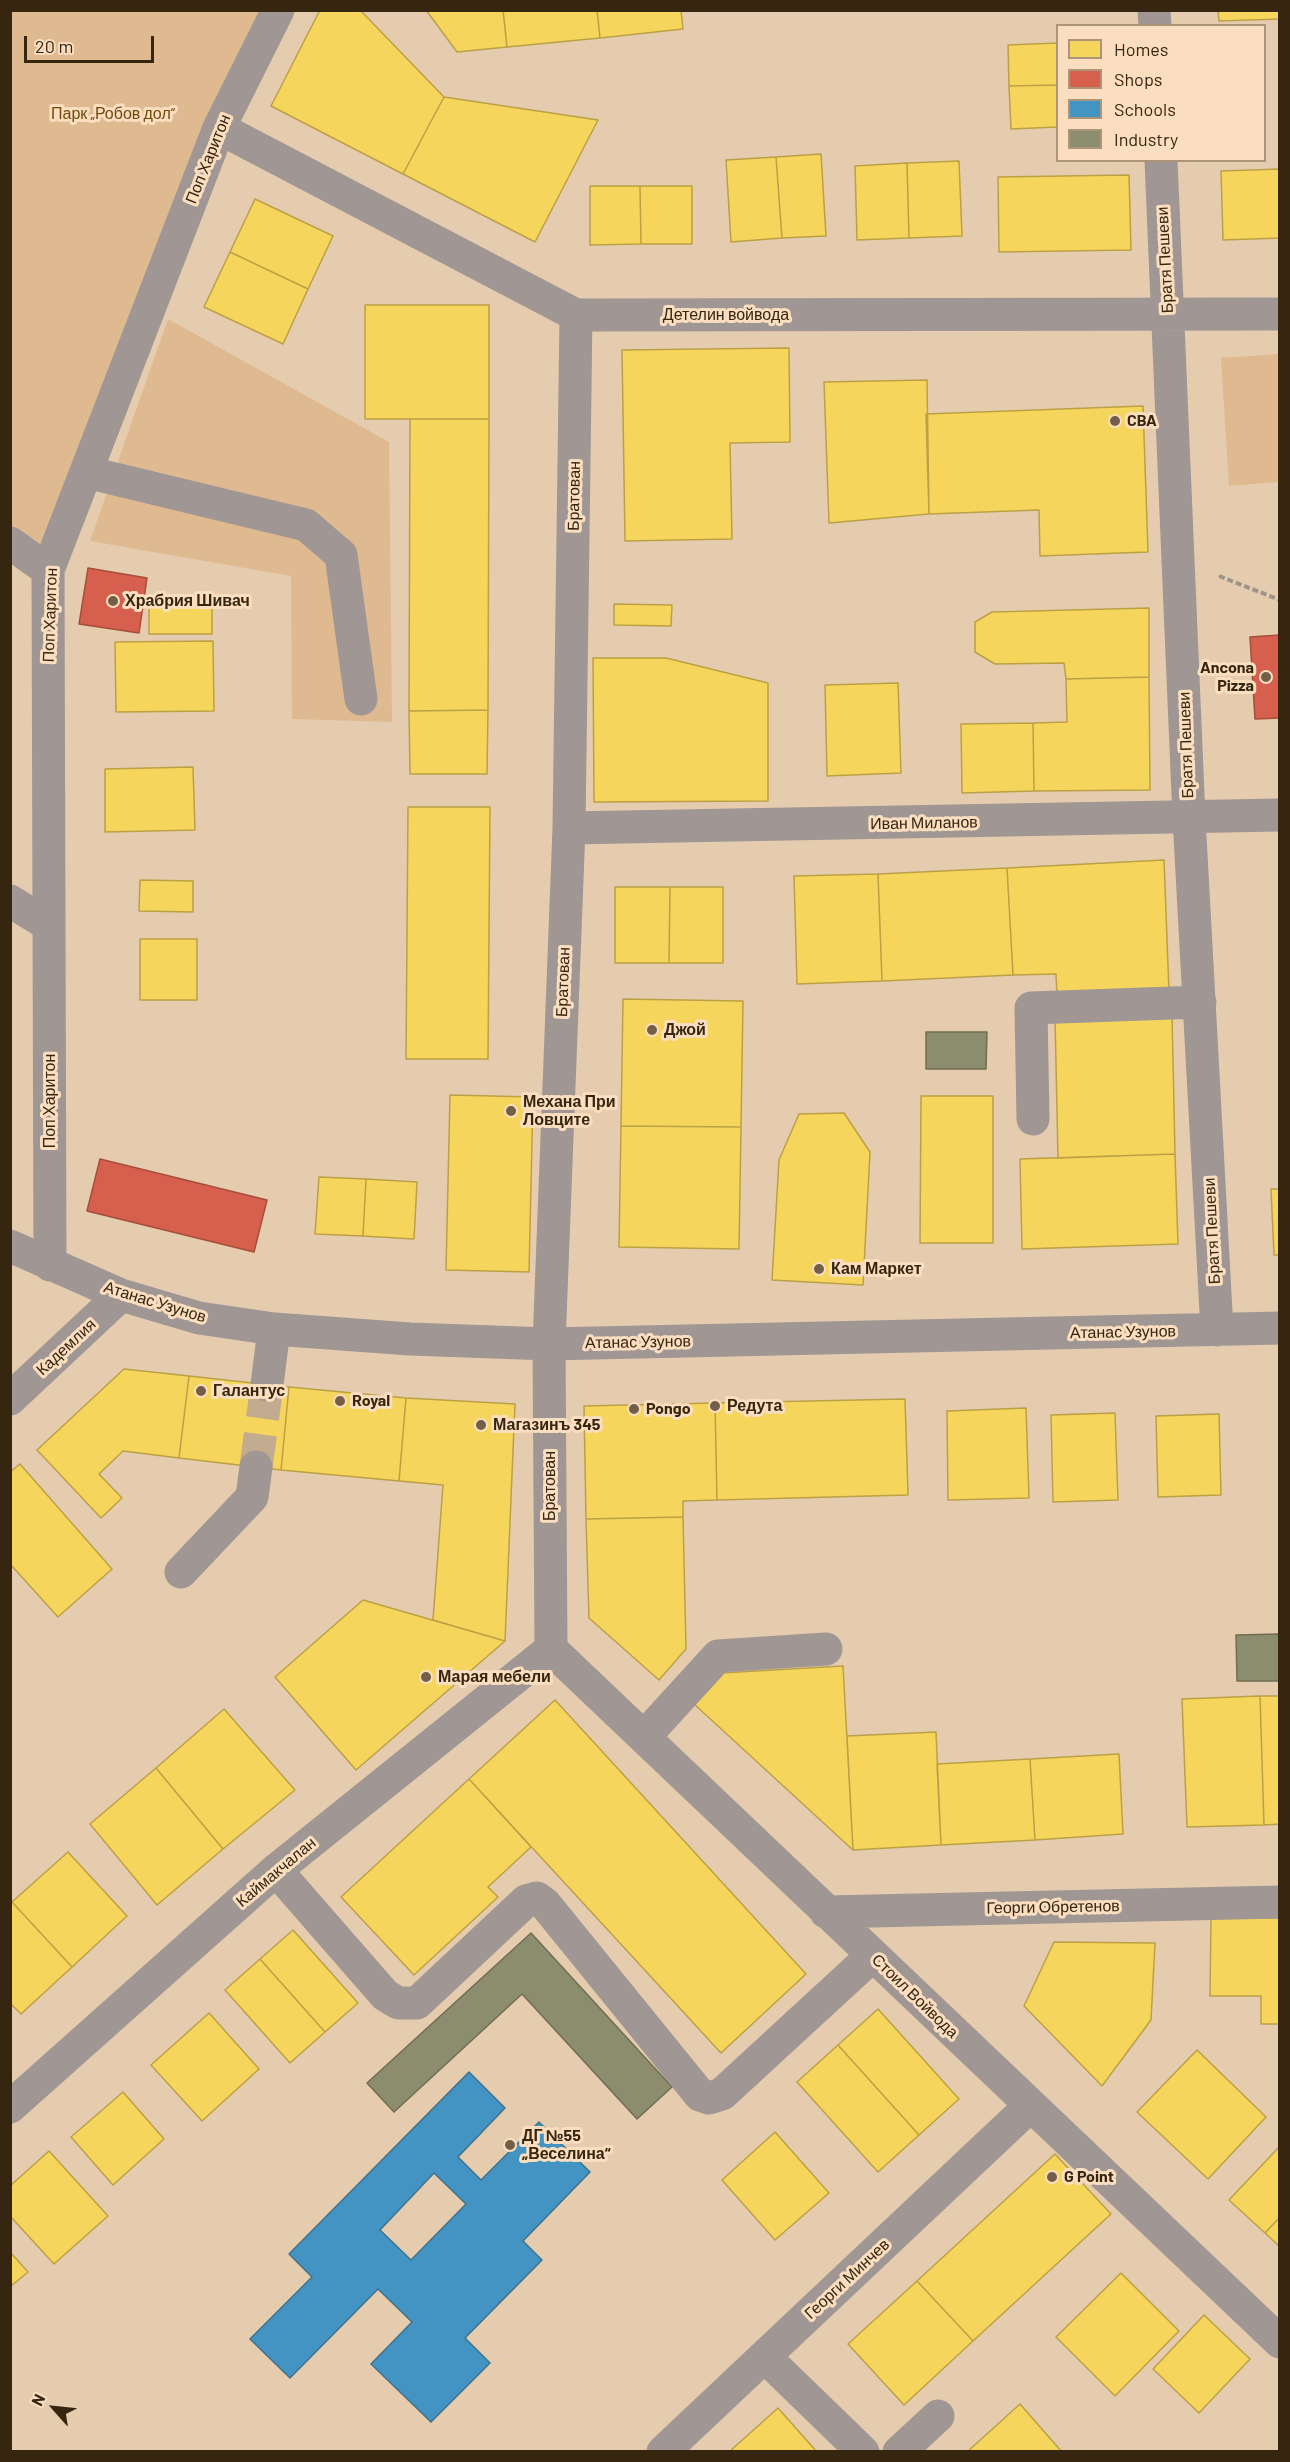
<!DOCTYPE html>
<meta charset="utf-8">
<style>
body{margin:0}
#map{position:relative;width:1290px;height:2462px;overflow:hidden;background:#e5ccae;font-family:Barlow,sans-serif}
canvas{display:block}
.frame{position:absolute;inset:0;border:12px solid #36250f;pointer-events:none}
.legend{position:absolute;left:1056px;top:24px;width:210px;height:138px;box-sizing:border-box;background:#fadebf;border:2px solid #ac9479;margin:0;padding:8px 10px;list-style:none;font-size:18px;color:#36250f}
.legend li{display:flex;align-items:center;gap:12px;height:30px}
.legend b{width:30px;border:2px solid #ac9479}
.north{position:absolute;left:24px;top:2378px;width:60px;height:60px;-webkit-text-stroke:4px #fadebf;paint-order:stroke;rotate:297deg;font-size:16px;font-weight:700;line-height:24px;text-align:center;color:#36250f}
.north::after{content:'';display:block;margin:auto;width:21px;height:27px;background:#36250f;clip-path:polygon(50% 0,100% 100%,50% 72%,0 100%)}
.scale{position:absolute;left:24px;top:36px;width:130px;height:27px;box-sizing:border-box;border:3px solid #36250f;border-top:0;padding-left:8px;font-size:18px;line-height:21px;white-space:nowrap;color:#36250f;-webkit-text-stroke:4px #fadebf;paint-order:stroke}
</style>
<div id="map">
<canvas width="1290" height="2462"></canvas>
<div class="frame"></div>
<ul class="legend">
<li><b style="height:16px;background:#f6d55c"></b>Homes</li>
<li><b style="height:16px;background:#d6604d"></b>Shops</li>
<li><b style="height:16px;background:#4393c3"></b>Schools</li>
<li><b style="height:16px;background:#8c8c6e"></b>Industry</li>
</ul>
<div class="north">N</div>
<div class="scale">20 m</div>
</div>
<script>
const context = document.querySelector('canvas').getContext('2d');
context.lineJoin = 'round';
function fill(path, color) {
  context.fillStyle = color;
  context.fill(path, 'evenodd');
}
function trace(path, color, width, dash) {
  context.strokeStyle = color;
  context.lineWidth = width;
  context.lineCap = dash ? 'butt' : 'round';
  context.setLineDash(dash || []);
  context.stroke(path);
}
function write(font, color, halo, rows, align = 'center') {
  context.font = font + ' Barlow,sans-serif';
  context.lineWidth = 6;
  context.setLineDash([]);
  context.textBaseline = 'middle';
  context.strokeStyle = halo;
  context.fillStyle = color;
  for (const [text, x, y, turn = 0] of rows) {
    context.save();
    context.translate(x, y);
    context.rotate((+turn || 0) * Math.PI / 180);
    context.textAlign = isNaN(turn) ? turn : align;
    if (halo) context.strokeText(text, 0, 0);
    context.fillText(text, 0, 0);
    context.restore();
  }
}
const green = new Path2D(`
 M 11,11 L 278,11 L 48,570 L 11,543 Z
 M 168,319 L 389,442 L 392,722 L 292,719 L 291,576 L 90,541 Z
 M 1279,354 L 1279,482 L 1229,486 L 1221,358 Z`);
const homes = new Path2D(`
 M 320,10 L 360,10 L 444,97 L 403,174 L 271,106 Z
 M 426,10 L 503,10 L 507,47 L 457,52 Z
 M 503,10 L 597,10 L 600,38 L 507,47 Z
 M 597,10 L 681,10 L 683,29 L 600,38 Z
 M 1218,10 L 1280,10 L 1280,19 L 1219,21 Z
 M 1058,43 L 1058,85 L 1009,86 L 1008,45 Z
 M 1058,85 L 1058,127 L 1011,129 L 1009,86 Z
 M 444,97 L 598,120 L 535,242 L 403,174 Z
 M 821,154 L 826,236 L 782,238 L 776,157 Z
 M 776,157 L 782,238 L 731,242 L 726,160 Z
 M 959,161 L 962,236 L 909,238 L 907,163 Z
 M 907,163 L 909,238 L 857,240 L 855,166 Z
 M 1280,169 L 1280,238 L 1223,240 L 1221,171 Z
 M 1129,175 L 1131,250 L 999,252 L 998,177 Z
 M 590,186 L 640,186 L 641,244 L 590,245 Z
 M 640,186 L 692,186 L 692,244 L 641,244 Z
 M 255,199 L 333,236 L 308,289 L 230,252 Z
 M 230,252 L 308,289 L 283,344 L 204,307 Z
 M 365,305 L 489,305 L 489,419 L 365,419 Z
 M 789,348 L 790,442 L 730,443 L 732,539 L 625,541 L 622,350 Z
 M 927,380 L 929,514 L 829,523 L 824,382 Z
 M 1143,406 L 1148,552 L 1040,556 L 1039,510 L 929,514 L 926,414 Z
 M 410,419 L 489,419 L 488,710 L 409,711 Z
 M 149,596 L 212,596 L 212,634 L 149,634 Z
 M 614,604 L 672,605 L 671,626 L 614,625 Z
 M 1149,608 L 1149,677 L 1066,679 L 1064,663 L 995,664 L 975,652 L 975,622 L 992,612 Z
 M 213,641 L 214,711 L 116,712 L 115,642 Z
 M 593,658 L 666,658 L 768,683 L 768,801 L 594,802 Z
 M 1149,677 L 1150,790 L 1034,791 L 1033,723 L 1067,722 L 1066,679 Z
 M 898,683 L 901,773 L 827,776 L 825,685 Z
 M 488,710 L 487,774 L 410,774 L 409,711 Z
 M 1033,723 L 1034,791 L 962,793 L 961,724 Z
 M 193,767 L 195,830 L 105,832 L 105,769 Z
 M 408,807 L 490,807 L 488,1059 L 406,1059 Z
 M 1164,860 L 1169,992 L 1057,996 L 1056,974 L 1013,975 L 1007,868 Z
 M 1007,868 L 1013,975 L 882,981 L 878,874 Z
 M 878,874 L 882,981 L 797,984 L 794,876 Z
 M 140,880 L 193,881 L 193,912 L 139,911 Z
 M 615,887 L 670,887 L 669,963 L 615,963 Z
 M 670,887 L 723,887 L 723,963 L 669,963 Z
 M 140,939 L 197,939 L 197,1000 L 140,1000 Z
 M 623,999 L 743,1001 L 741,1127 L 621,1126 Z
 M 1172,1014 L 1175,1154 L 1058,1158 L 1055,1017 Z
 M 450,1095 L 533,1097 L 529,1272 L 446,1270 Z
 M 921,1096 L 993,1096 L 993,1243 L 920,1243 Z
 M 844,1113 L 870,1152 L 863,1285 L 772,1280 L 779,1160 L 799,1114 Z
 M 621,1126 L 741,1127 L 739,1249 L 619,1247 Z
 M 1175,1154 L 1178,1244 L 1022,1249 L 1020,1159 Z
 M 319,1177 L 366,1179 L 363,1236 L 315,1234 Z
 M 366,1179 L 417,1182 L 414,1239 L 363,1236 Z
 M 1271,1189 L 1280,1189 L 1280,1255 L 1274,1255 Z
 M 124,1369 L 189,1376 L 179,1458 L 123,1451 L 99,1474 L 122,1498 L 101,1518 L 37,1450 Z
 M 189,1376 L 289,1387 L 281,1470 L 179,1458 Z
 M 289,1387 L 406,1398 L 399,1481 L 281,1470 Z
 M 406,1398 L 515,1404 L 505,1641 L 433,1620 L 443,1485 L 399,1481 Z
 M 905,1399 L 908,1495 L 717,1500 L 715,1403 Z
 M 715,1403 L 717,1500 L 683,1501 L 683,1517 L 586,1519 L 584,1406 Z
 M 1026,1408 L 1029,1498 L 948,1500 L 947,1411 Z
 M 1115,1413 L 1118,1500 L 1053,1502 L 1051,1415 Z
 M 1219,1414 L 1221,1495 L 1158,1497 L 1156,1416 Z
 M 20,1464 L 112,1569 L 58,1617 L 10,1564 L 10,1472 Z
 M 683,1517 L 686,1649 L 659,1680 L 589,1618 L 586,1519 Z
 M 363,1600 L 505,1641 L 356,1770 L 275,1677 Z
 M 843,1666 L 853,1850 L 694,1704 L 721,1673 Z
 M 1260,1696 L 1280,1696 L 1280,1824 L 1264,1825 Z
 M 1260,1696 L 1264,1825 L 1187,1827 L 1182,1699 Z
 M 555,1700 L 806,1974 L 721,2053 L 469,1779 Z
 M 224,1709 L 295,1790 L 223,1849 L 156,1768 Z
 M 936,1732 L 941,1845 L 853,1850 L 847,1736 Z
 M 1119,1754 L 1123,1834 L 1035,1840 L 1030,1759 Z
 M 1030,1759 L 1035,1840 L 941,1845 L 937,1764 Z
 M 156,1768 L 223,1849 L 157,1905 L 90,1824 Z
 M 469,1779 L 531,1847 L 488,1887 L 498,1897 L 414,1975 L 341,1897 Z
 M 68,1852 L 127,1916 L 72,1967 L 12,1902 Z
 M 12,1902 L 72,1967 L 21,2014 L 10,2003 L 10,1904 Z
 M 1211,1917 L 1280,1918 L 1280,2024 L 1261,2024 L 1261,1996 L 1210,1996 Z
 M 293,1930 L 358,2003 L 325,2032 L 260,1959 Z
 M 1054,1942 L 1155,1943 L 1151,2020 L 1102,2086 L 1024,2006 Z
 M 260,1959 L 325,2032 L 290,2063 L 225,1990 Z
 M 878,2009 L 959,2099 L 919,2135 L 838,2045 Z
 M 209,2013 L 259,2069 L 202,2121 L 151,2065 Z
 M 838,2045 L 919,2135 L 878,2172 L 797,2082 Z
 M 1197,2050 L 1266,2117 L 1208,2179 L 1137,2112 Z
 M 123,2092 L 164,2139 L 113,2185 L 71,2137 Z
 M 775,2132 L 829,2193 L 775,2240 L 722,2180 Z
 M 1280,2146 L 1280,2217 L 1265,2233 L 1229,2200 Z
 M 49,2151 L 108,2216 L 54,2264 L 10,2216 L 10,2186 Z
 M 1055,2154 L 1111,2214 L 973,2341 L 917,2281 Z
 M 1280,2217 L 1280,2247 L 1265,2233 Z
 M 10,2252 L 28,2272 L 10,2287 Z
 M 1121,2273 L 1179,2331 L 1115,2396 L 1056,2337 Z
 M 917,2281 L 973,2341 L 904,2405 L 848,2344 Z
 M 1204,2315 L 1250,2359 L 1199,2413 L 1153,2369 Z
 M 1020,2404 L 1062,2452 L 967,2452 Z
 M 778,2408 L 817,2452 L 729,2452 Z`);
const shops = new Path2D(`
 M 88,568 L 147,578 L 139,633 L 79,624 Z
 M 1280,635 L 1280,718 L 1255,719 L 1250,637 Z
 M 100,1159 L 267,1200 L 254,1252 L 87,1211 Z`);
const schools = new Path2D(`
 M 469,2072 L 505,2108 L 458,2157 L 481,2180 L 539,2122 L 590,2172 L 523,2241 L 542,2260 L 465,2338 L 490,2363 L 431,2422 L 371,2364 L 412,2322 L 378,2289 L 290,2378 L 250,2339 L 312,2277 L 289,2254 ZM 434,2173 L 466,2204 L 411,2260 L 380,2230 Z`);
const industry = new Path2D(`
 M 926,1032 L 987,1032 L 986,1069 L 926,1069 Z
 M 1280,1634 L 1280,1681 L 1237,1681 L 1236,1635 Z
 M 531,1933 L 672,2087 L 637,2119 L 522,1994 L 394,2112 L 367,2083 Z`);
const minorTunnel = new Path2D(`
 M 256,1467 L 267,1385`);
const path = new Path2D(`
 M 1219,576 L 1280,600`);
const minor = new Path2D(`
 M 1154,10 L 1155,26
 M 219,128 L 576,315 L 1280,314
 M 1161,160 L 1189,818 L 1217,1330
 M 86,472 L 306,525 L 341,555 L 361,699
 M 10,543 L 48,570
 M 569,828 L 1280,815
 M 10,901 L 49,925
 M 1033,1119 L 1031,1008 L 1200,1002
 M 10,1246 L 121,1295 L 199,1318 L 274,1329 L 410,1339 L 549,1344 L 1280,1328
 M 50,1265 L 48,570 L 219,128 L 278,10
 M 267,1385 L 274,1329
 M 10,1399 L 121,1295
 M 181,1572 L 252,1497 L 256,1467
 M 551,1649 L 549,1344 L 569,828 L 576,315
 M 551,1649 L 1280,2342
 M 644,1737 L 718,1656 L 826,1649
 M 276,1870 L 385,1995 L 398,2003 L 417,2003 L 526,1901 L 537,1898 L 545,1904 L 700,2095 L 709,2098 L 722,2094 L 872,1956
 M 826,1912 L 1280,1902
 M 10,2107 L 276,1870 L 551,1649
 M 765,2357 L 863,2452
 M 663,2452 L 1030,2106
 M 899,2452 L 938,2416`);
const markers = [
 [1115,421,6,"#735f47"],
 [113,601,6,"#735f47"],
 [1266,677,6,"#735f47"],
 [652,1030,6,"#735f47"],
 [511,1111,6,"#735f47"],
 [819,1269,6,"#735f47"],
 [201,1391,6,"#735f47"],
 [340,1401,6,"#735f47"],
 [715,1406,6,"#735f47"],
 [634,1409,6,"#735f47"],
 [481,1425,6,"#735f47"],
 [426,1677,6,"#735f47"],
 [510,2145,6,"#735f47"],
 [1052,2177,6,"#735f47"]
];
const parkNames = [
 ["Парк „Робов дол“",113,114]
];
const streetNames = [
 ["Поп Харитон",208,159,-68],
 ["Братя Пешеви",1165,260,-93],
 ["Детелин войвода",726,315],
 ["Братован",574,496,-89],
 ["Поп Харитон",50,615,-88],
 ["Братя Пешеви",1186,745,-92],
 ["Иван Миланов",924,823,-1],
 ["Братован",563,982,-88],
 ["Поп Харитон",50,1101,-90],
 ["Братя Пешеви",1212,1231,-93],
 ["Атанас Узунов",155,1302,17],
 ["Атанас Узунов",1123,1332,-1],
 ["Атанас Узунов",638,1342,-1],
 ["Кадемлия",66,1347,-43],
 ["Братован",550,1486,-90],
 ["Каймакчалан",276,1872,-40],
 ["Георги Обретенов",1053,1907,-1],
 ["Стоил Войвода",915,1996,44],
 ["Георги Минчев",847,2279,-43]
];
const poiNames = [
 ["CBA",1127,421],
 ["Храбрия Шивач",125,601],
 ["Ancona",1254,668,"right"],
 ["Pizza",1254,686,"right"],
 ["Джой",664,1030],
 ["Механа При",523,1102],
 ["Ловците",523,1120],
 ["Кам Маркет",831,1269],
 ["Галантус",213,1391],
 ["Royal",352,1401],
 ["Редута",727,1406],
 ["Pongo",646,1409],
 ["Магазинъ 345",493,1425],
 ["Марая мебели",438,1677],
 ["ДГ №55",522,2136],
 ["„Веселина“",522,2154],
 ["G Point",1064,2177]
];
fill(green, '#dfba90');
fill(homes, '#f6d55c');
trace(homes, '#bca045', 1.5);
fill(shops, '#d6604d');
trace(shops, '#a64e3a', 1.5);
fill(schools, '#4393c3');
trace(schools, '#3f728d', 1.5);
fill(industry, '#8c8c6e');
trace(industry, '#726d52', 1.5);
trace(minorTunnel, '#c2ab8e', 33, [33, 16]);
trace(path, '#9f938a', 4, [6, 3]);
trace(minor, '#a09694', 33);
for (const [x, y, r, color] of markers) {
  const dot = new Path2D();
  dot.arc(x, y, r, 0, 2 * Math.PI);
  context.fillStyle = color;
  context.fill(dot);
  trace(dot, '#fadebf', 2);
}
write('16px', '#714a12', '#fadebf', parkNames);
write('16px', '#36250f', '#fadebf', streetNames);
write('bold 16px', '#36250f', '#fadebf', poiNames, 'left');
</script>
